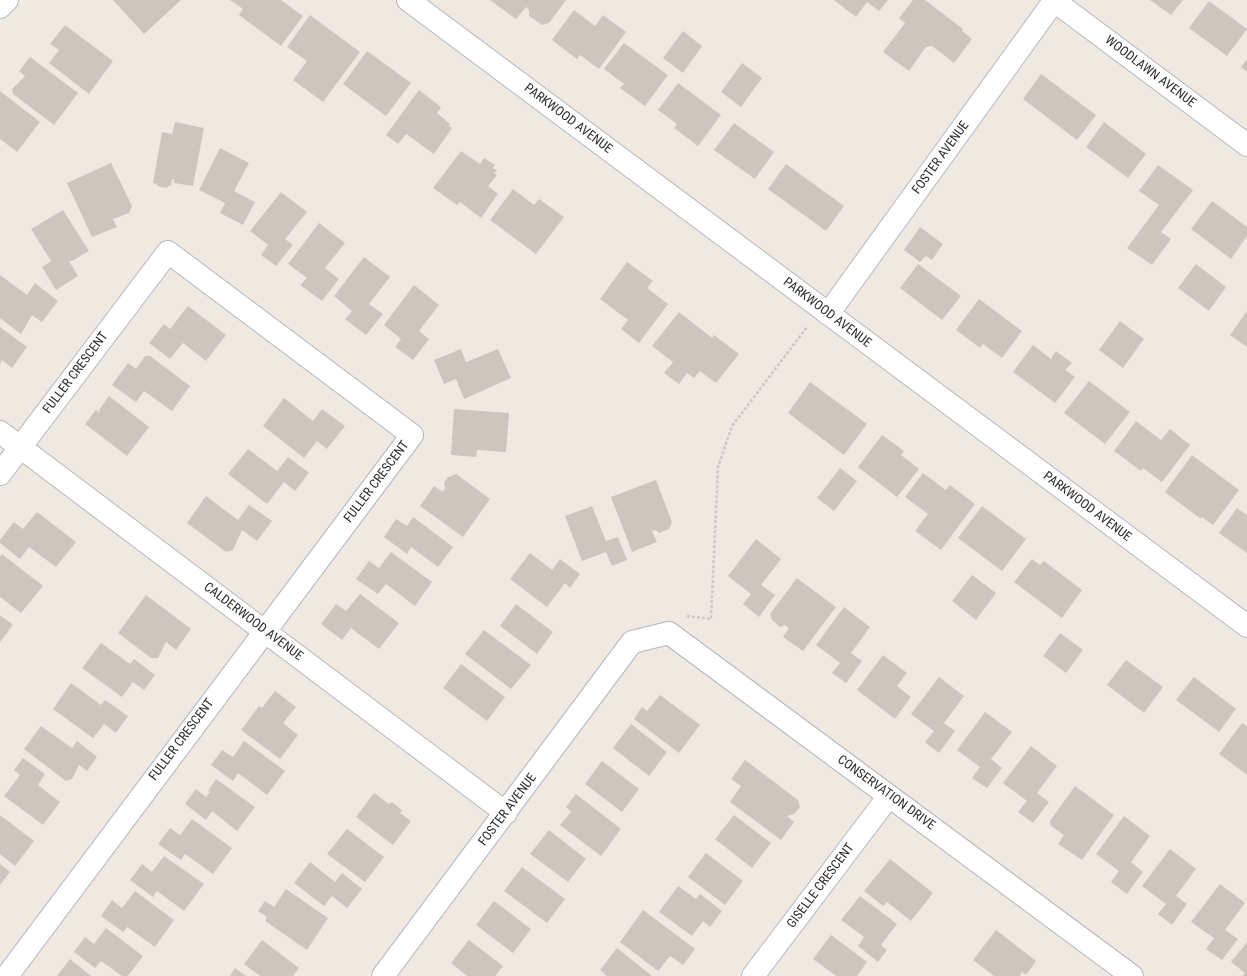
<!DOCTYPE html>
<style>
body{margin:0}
canvas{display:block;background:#efe9e1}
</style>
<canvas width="1247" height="976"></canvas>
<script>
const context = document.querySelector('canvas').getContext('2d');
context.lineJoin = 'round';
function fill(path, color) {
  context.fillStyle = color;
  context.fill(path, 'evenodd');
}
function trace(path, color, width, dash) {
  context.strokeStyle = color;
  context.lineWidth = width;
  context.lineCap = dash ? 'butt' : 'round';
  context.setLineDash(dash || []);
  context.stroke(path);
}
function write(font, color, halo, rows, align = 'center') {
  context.font = font + ' "Roboto Condensed",sans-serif';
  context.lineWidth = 3.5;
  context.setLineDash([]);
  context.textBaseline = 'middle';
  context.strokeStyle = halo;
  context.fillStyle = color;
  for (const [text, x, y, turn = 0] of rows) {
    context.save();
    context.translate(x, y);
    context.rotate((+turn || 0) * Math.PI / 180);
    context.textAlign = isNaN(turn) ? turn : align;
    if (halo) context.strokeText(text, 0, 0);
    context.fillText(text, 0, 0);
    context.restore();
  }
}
const building = new Path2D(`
 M 113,0 L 181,0 L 144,34 Z
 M 230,0 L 281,0 L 303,16 L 281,46 L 239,15 L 243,9 Z
 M 490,0 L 566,0 L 549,23 L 542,25 L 529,16 L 529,10 L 526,7 L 516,19 Z
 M 834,0 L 888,0 L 879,11 L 867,2 L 856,17 Z
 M 913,0 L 925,0 L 963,29 L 962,31 L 972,39 L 954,63 L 932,46 L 926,47 L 909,71 L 883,52 L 905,23 L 899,18 Z
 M 1150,0 L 1183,0 L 1171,15 Z
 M 1209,1 L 1247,29 L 1227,56 L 1189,28 Z
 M 574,10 L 595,26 L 603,15 L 626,32 L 599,69 L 580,55 L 577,59 L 552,40 Z
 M 310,15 L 360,52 L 323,102 L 293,80 L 307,61 L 287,47 Z
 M 65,25 L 113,61 L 89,94 L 49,63 L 59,50 L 50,44 Z
 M 683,31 L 702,46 L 683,73 L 663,58 Z
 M 624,43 L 668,75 L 645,106 L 620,88 L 624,84 L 604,69 Z
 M 367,51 L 411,83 L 386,116 L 343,84 Z
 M 30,57 L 78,93 L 54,125 L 13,94 L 12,89 L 25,76 L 19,71 Z
 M 1247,59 L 1247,72 L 1241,67 Z
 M 742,63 L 762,78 L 741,107 L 721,92 Z
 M 1041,74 L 1096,115 L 1077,140 L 1023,99 Z
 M 678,83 L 721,115 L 698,146 L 674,128 L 677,124 L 658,110 Z
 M 419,90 L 441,107 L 437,113 L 450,124 L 449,126 L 452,128 L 434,154 L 406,134 L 398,144 L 386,135 Z
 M 0,91 L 40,122 L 17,152 L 0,139 Z
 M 175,122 L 204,128 L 193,186 L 174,183 L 174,180 L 172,179 L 171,186 L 168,186 L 167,188 L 157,186 L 157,184 L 153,183 L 162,132 L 172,134 Z
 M 1104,122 L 1146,154 L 1128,178 L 1086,147 Z
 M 734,123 L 774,152 L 755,179 L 714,150 Z
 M 220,148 L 249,163 L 234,191 L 255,202 L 243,225 L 220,213 L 225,203 L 199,190 Z
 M 461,151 L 480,164 L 484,158 L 495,165 L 493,168 L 497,170 L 494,173 L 497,175 L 488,186 L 498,194 L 481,218 L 460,202 L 457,205 L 433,188 Z
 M 111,163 L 132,206 L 129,213 L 113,219 L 117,227 L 92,237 L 67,183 Z
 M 786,164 L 844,206 L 826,231 L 768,189 Z
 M 1158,165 L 1193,190 L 1161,232 L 1171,239 L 1152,265 L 1127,248 L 1159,205 L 1139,191 Z
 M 513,189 L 534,205 L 539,199 L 564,217 L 536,254 L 490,220 Z
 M 281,192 L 307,212 L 285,239 L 293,245 L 276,266 L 261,255 L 268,245 L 250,231 Z
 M 1212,201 L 1247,227 L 1247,236 L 1231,259 L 1191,229 Z
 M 63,210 L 89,251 L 72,261 L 69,261 L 78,276 L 56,290 L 42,267 L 51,261 L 31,229 Z
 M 319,223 L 345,243 L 325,268 L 339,279 L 322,301 L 300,285 L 307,278 L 288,264 Z
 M 920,227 L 943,244 L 932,260 L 926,256 L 920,262 L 904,250 Z
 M 364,257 L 390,277 L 369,304 L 383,314 L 366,335 L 345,319 L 352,311 L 334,296 Z
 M 627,262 L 653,281 L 647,288 L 668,304 L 639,343 L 621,329 L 628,320 L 600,299 Z
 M 918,264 L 961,296 L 942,320 L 900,288 Z
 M 1196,264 L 1226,287 L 1209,311 L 1178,288 Z
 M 0,275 L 27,295 L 35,283 L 58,301 L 42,322 L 32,315 L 21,334 L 0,318 Z
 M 414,285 L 439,305 L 419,331 L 429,339 L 413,360 L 395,347 L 401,339 L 384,325 Z
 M 979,299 L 1022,331 L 1002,358 L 983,344 L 980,348 L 956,330 Z
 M 188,306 L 226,335 L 206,361 L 183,343 L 170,359 L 149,343 L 164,324 L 170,329 Z
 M 1247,311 L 1247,347 L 1230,335 Z
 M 679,312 L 712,338 L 714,335 L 739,354 L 716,383 L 700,371 L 694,378 L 687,373 L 679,384 L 664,373 L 673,362 L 652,346 Z
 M 1120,321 L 1144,339 L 1123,368 L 1099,350 Z
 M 0,327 L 27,347 L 12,368 L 2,360 L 0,365 Z
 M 1033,345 L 1051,359 L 1056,351 L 1072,363 L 1065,370 L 1075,377 L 1055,403 L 1013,372 Z
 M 461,349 L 466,362 L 498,349 L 511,378 L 464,399 L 456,379 L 444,384 L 434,360 Z
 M 145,356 L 150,356 L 190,386 L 172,411 L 144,391 L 136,402 L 112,385 L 128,363 L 136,369 Z
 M 1089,381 L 1130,412 L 1105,444 L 1064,413 Z
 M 810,382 L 867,424 L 844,455 L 788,413 Z
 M 109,396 L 149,427 L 127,456 L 85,424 L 96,410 L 100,413 L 99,410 Z
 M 284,398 L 313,421 L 322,409 L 345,426 L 327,449 L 317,441 L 304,458 L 263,426 Z
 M 454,409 L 509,413 L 506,452 L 477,450 L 476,457 L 451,455 Z
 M 1136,421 L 1161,440 L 1170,429 L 1190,445 L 1162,482 L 1143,468 L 1141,471 L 1114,451 Z
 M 882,435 L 904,451 L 901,455 L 919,469 L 897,497 L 858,467 Z
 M 248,449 L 277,471 L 288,457 L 309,473 L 295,491 L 284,482 L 267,504 L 228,474 Z
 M 1192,455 L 1239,490 L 1213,525 L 1202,517 L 1201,519 L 1165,492 Z
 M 840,468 L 857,481 L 834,511 L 817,498 Z
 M 923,473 L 946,490 L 950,485 L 975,504 L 941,550 L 915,531 L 928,514 L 905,497 Z
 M 456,474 L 490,499 L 463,537 L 420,506 L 434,486 L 443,492 L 445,488 L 444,483 L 448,477 Z
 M 656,480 L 672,522 L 669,529 L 659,533 L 656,530 L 652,531 L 657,542 L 632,552 L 611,497 Z
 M 206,496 L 238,520 L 249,505 L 272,521 L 257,541 L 242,530 L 233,550 L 226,552 L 187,523 Z
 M 592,506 L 606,541 L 618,537 L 627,560 L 612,566 L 606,552 L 582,561 L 565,516 Z
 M 982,506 L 1026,539 L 1002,571 L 958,538 Z
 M 1237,508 L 1247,515 L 1247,553 L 1219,533 Z
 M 37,512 L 76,542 L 56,567 L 29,547 L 20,559 L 0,543 L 0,540 L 14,522 L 23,529 Z
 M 413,517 L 453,547 L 438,567 L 411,547 L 407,554 L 384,537 L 396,519 L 407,526 Z
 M 756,539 L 781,559 L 761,585 L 775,595 L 759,617 L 743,604 L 751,594 L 728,576 Z
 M 391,552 L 432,582 L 415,606 L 386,584 L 378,594 L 356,579 L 369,561 L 379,568 Z
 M 530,553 L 552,570 L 560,559 L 580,574 L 570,588 L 565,583 L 547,607 L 510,579 Z
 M 2,554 L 43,586 L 21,613 L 0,597 L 0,557 Z
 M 1032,559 L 1040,565 L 1044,561 L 1082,590 L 1062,618 L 1014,582 Z
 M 972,575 L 996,593 L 976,620 L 952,601 Z
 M 797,578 L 836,607 L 803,651 L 783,637 L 789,628 L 785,625 L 780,627 L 772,620 L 770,614 Z
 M 360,594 L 399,623 L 379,649 L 351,628 L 342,640 L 321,624 L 336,604 L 346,611 Z
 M 146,595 L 191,629 L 176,650 L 166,642 L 158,658 L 151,658 L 118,633 Z
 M 516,604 L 553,632 L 537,654 L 500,626 Z
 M 844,607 L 870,627 L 851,653 L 862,661 L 846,683 L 832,673 L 840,663 L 816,645 Z
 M 0,615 L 13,625 L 0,642 Z
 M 484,630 L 531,665 L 511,689 L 465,654 Z
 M 1060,633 L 1083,650 L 1066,673 L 1043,656 Z
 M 101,643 L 130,664 L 134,659 L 155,675 L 144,690 L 133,682 L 122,697 L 82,668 Z
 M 883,655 L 907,673 L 897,686 L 911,697 L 895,719 L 857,690 Z
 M 1126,660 L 1163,687 L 1144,713 L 1107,685 Z
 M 461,664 L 505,697 L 487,721 L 443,688 Z
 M 939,677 L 964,696 L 944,723 L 955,731 L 939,753 L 925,742 L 934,731 L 911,714 Z
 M 1194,677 L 1236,709 L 1219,732 L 1176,700 Z
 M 71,683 L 101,705 L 105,700 L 128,716 L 116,733 L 104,724 L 93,738 L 53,709 Z
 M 275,691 L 296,707 L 283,723 L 298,735 L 280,759 L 241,730 L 259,706 L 262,708 Z
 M 660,695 L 700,725 L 679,753 L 634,719 L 642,707 L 647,711 Z
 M 985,712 L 1012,732 L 991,759 L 1002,768 L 987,788 L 972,778 L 980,767 L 957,750 Z
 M 1242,723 L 1247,726 L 1247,775 L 1219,754 Z
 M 631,724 L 667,752 L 649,776 L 613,748 Z
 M 41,726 L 72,748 L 77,741 L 97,757 L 87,771 L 79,765 L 72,779 L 66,781 L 24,749 Z
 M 244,741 L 285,771 L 267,795 L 238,773 L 233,781 L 211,765 L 222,750 L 233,757 Z
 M 1031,746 L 1057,766 L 1037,793 L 1049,802 L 1033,823 L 1018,812 L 1027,801 L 1003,783 Z
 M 23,758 L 45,774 L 38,785 L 60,802 L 43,825 L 4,796 L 20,775 L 14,770 Z
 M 745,760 L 798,800 L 800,807 L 794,814 L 787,816 L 794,822 L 781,840 L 730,802 L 741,786 L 731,779 Z
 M 602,761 L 639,789 L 622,812 L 585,784 Z
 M 216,779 L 255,807 L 237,831 L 212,811 L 206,820 L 185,804 L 196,789 L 206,797 L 210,792 L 208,791 Z
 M 1075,786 L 1114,815 L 1082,860 L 1058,844 L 1064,835 L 1051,826 L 1050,821 Z
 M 374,793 L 389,804 L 392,802 L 402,810 L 400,813 L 411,821 L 393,845 L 356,817 Z
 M 576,794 L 621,829 L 601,856 L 560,825 L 571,812 L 566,807 Z
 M 0,815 L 34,841 L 15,866 L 0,854 Z
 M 734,815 L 771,843 L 752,868 L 715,839 Z
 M 1124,816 L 1150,836 L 1131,862 L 1143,872 L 1127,894 L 1111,882 L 1119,871 L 1096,854 Z
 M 192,819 L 232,848 L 213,874 L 185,854 L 181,860 L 158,844 L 170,828 L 180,835 Z
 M 347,829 L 384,857 L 365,882 L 327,854 Z
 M 549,830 L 586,859 L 568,882 L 530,854 Z
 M 1170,849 L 1196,869 L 1176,896 L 1187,904 L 1172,925 L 1158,914 L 1166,904 L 1142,886 Z
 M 706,853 L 743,881 L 725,905 L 688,877 Z
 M 164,856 L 204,884 L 184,911 L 157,891 L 153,897 L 130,880 L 142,864 L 152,872 Z
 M 890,859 L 933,893 L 911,921 L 887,902 L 883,906 L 864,891 Z
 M 310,862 L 335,882 L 342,873 L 362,889 L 347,908 L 332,896 L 324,906 L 294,883 Z
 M 0,864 L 10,872 L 0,885 Z
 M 522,867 L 565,899 L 547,923 L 504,891 Z
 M 1220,884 L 1245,903 L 1225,930 L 1238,939 L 1222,960 L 1206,949 L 1214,938 L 1191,922 Z
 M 678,886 L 696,899 L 700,894 L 722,911 L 710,927 L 703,921 L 692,936 L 659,912 Z
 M 286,889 L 328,918 L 307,950 L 265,921 L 267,917 L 258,911 L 265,901 L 274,907 Z
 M 135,891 L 174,920 L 155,947 L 127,927 L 123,932 L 101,916 L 112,900 L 122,908 Z
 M 860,896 L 897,924 L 881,945 L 887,950 L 878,962 L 858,946 L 864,937 L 841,920 Z
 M 494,901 L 531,929 L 513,953 L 476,925 Z
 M 643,910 L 695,949 L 683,965 L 670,956 L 658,971 L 620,942 Z
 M 106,928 L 143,956 L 128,976 L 122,976 L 101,961 L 95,968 L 74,952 L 85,937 L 94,944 Z
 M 996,930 L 1036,961 L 1026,975 L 1022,972 L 1020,976 L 994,976 L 973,960 Z
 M 831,935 L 867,962 L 857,976 L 836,976 L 813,959 Z
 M 262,940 L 299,968 L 293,976 L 260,976 L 244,964 Z
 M 469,940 L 503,966 L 495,976 L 467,976 L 451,963 Z
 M 1247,942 L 1247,976 L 1243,976 L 1245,973 L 1231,962 Z
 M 617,948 L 652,976 L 607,976 L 600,970 Z
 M 70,959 L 91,976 L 57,976 Z
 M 235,968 L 246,976 L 230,976 Z`);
const path = new Path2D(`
 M 687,616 L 711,619 L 718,467 L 732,426 L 807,327`);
const minor = new Path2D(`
 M 408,0 L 1247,626
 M 1053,0 L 1247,145
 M 0,7 L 7,0
 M 828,314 L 1054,1
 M 0,432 L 506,813
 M 0,474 L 168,252 L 412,435 L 7,976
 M 383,976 L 632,642 L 669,633 L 1132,976
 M 753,976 L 889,796`);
const streetNames = [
 ["WOODLAWN AVENUE",1150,72,37],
 ["PARKWOOD AVENUE",568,119,37],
 ["FOSTER AVENUE",941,158,-54],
 ["PARKWOOD AVENUE",827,313,37],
 ["FULLER CRESCENT",76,373,-53],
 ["FULLER CRESCENT",377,482,-53],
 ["PARKWOOD AVENUE",1087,507,37],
 ["CALDERWOOD AVENUE",253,622,37],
 ["FULLER CRESCENT",182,740,-53],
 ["CONSERVATION DRIVE",886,793,36],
 ["FOSTER AVENUE",508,810,-53],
 ["GISELLE CRESCENT",821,886,-53]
];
fill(building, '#cbc7bf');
trace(minor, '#b4b7c1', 24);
trace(path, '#c9c9c9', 2.5, [3, 2]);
trace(minor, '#fff', 22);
write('13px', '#2e2e2e', '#fff', streetNames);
</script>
